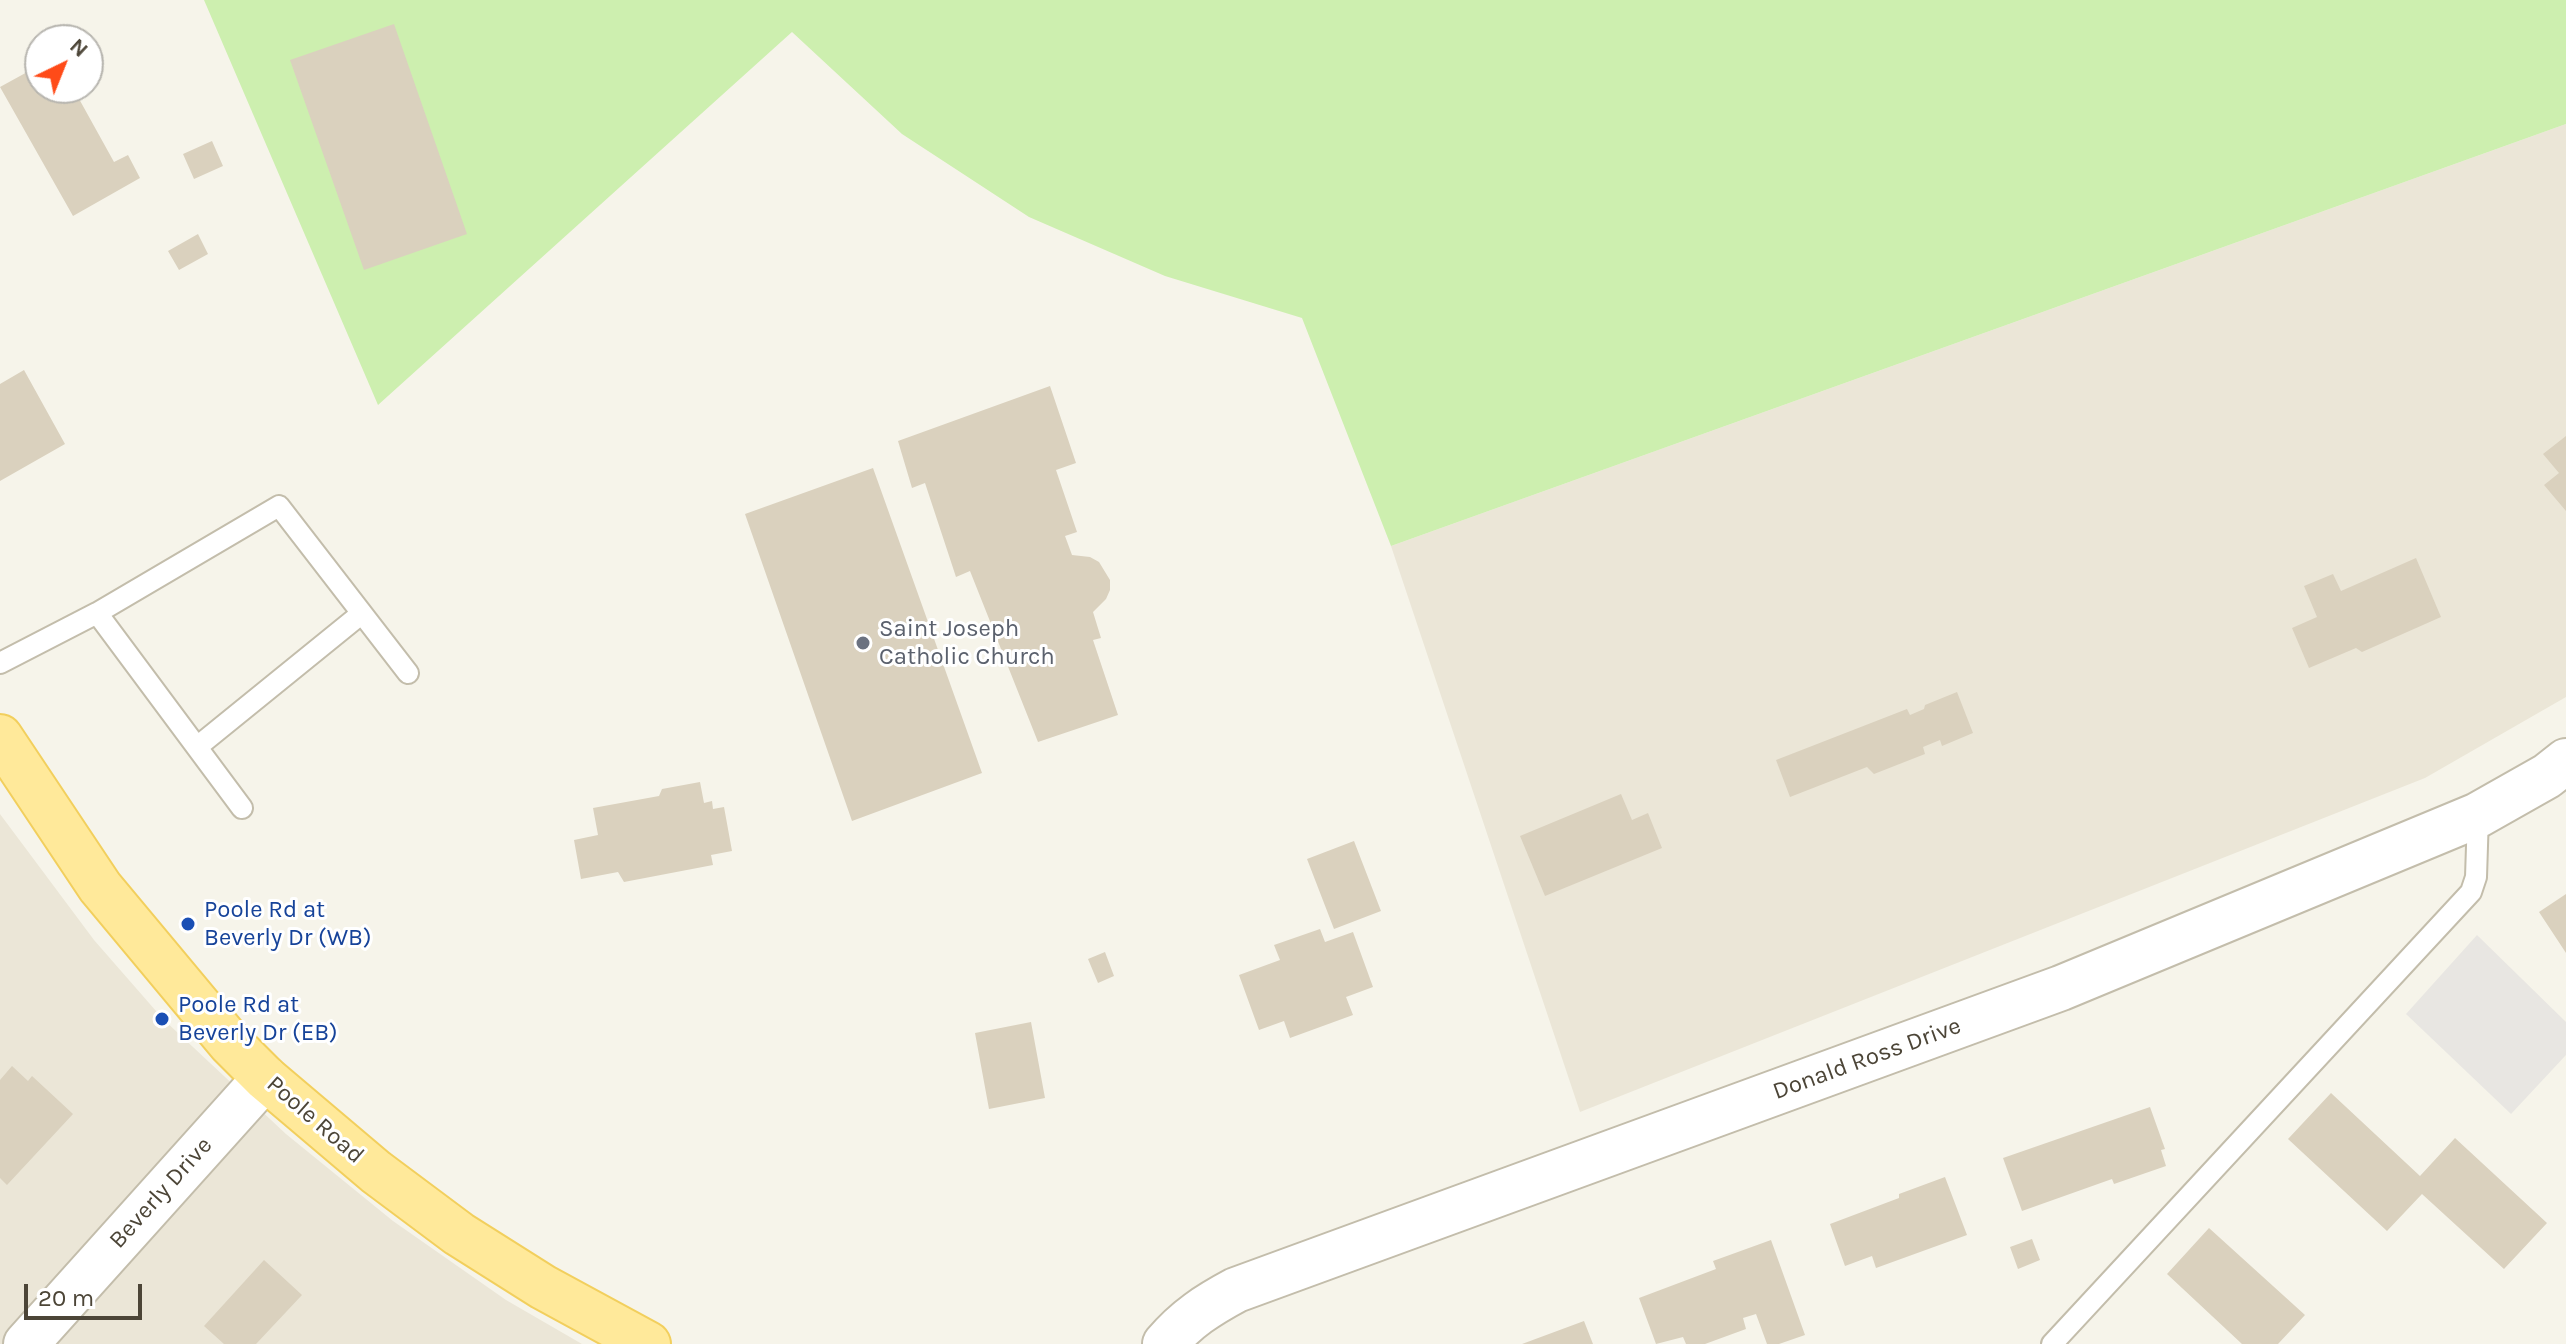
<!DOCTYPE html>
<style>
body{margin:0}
#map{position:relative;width:2566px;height:1344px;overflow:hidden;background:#f6f4ea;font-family:Karla,sans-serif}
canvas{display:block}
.north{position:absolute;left:24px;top:24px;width:80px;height:80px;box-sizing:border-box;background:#fff;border:2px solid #b7b5af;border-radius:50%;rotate:43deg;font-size:22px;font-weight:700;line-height:32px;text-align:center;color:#4c4537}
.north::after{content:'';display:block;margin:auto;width:28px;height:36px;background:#ff4b18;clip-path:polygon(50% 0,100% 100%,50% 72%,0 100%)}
.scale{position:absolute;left:24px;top:1284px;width:118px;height:36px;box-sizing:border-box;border:4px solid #4c4537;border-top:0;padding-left:10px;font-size:24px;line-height:28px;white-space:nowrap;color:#4c4537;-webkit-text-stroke:6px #fff;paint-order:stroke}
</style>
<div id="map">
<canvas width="2566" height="1344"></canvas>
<div class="north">N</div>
<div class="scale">20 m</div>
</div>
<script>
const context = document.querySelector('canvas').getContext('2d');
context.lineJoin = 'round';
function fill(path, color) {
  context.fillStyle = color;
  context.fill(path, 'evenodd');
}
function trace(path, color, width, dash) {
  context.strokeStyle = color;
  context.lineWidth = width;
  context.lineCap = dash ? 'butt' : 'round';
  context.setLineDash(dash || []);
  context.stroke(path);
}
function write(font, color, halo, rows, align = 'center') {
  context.font = font + ' Karla,sans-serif';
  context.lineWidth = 6;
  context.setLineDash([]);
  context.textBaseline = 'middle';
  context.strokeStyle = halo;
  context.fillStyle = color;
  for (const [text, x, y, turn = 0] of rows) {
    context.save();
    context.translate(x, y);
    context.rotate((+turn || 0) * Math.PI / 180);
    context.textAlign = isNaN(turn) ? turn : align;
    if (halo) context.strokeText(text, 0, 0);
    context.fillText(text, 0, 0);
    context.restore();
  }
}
const residential = new Path2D(`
 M 2566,124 L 2566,697 L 2425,778 L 1580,1112 L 1391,546 Z
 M 0,814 L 94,940 L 163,1019 L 286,1134 L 393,1221 L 506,1300 L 582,1344 L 0,1344 Z`);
const green = new Path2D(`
 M 204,0 L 2566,0 L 2566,124 L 1391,546 L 1302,318 L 1165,276 L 1029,217 L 902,134 L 792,32 L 378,405 Z`);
const parking = new Path2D(`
 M 2477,935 L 2566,1022 L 2566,1055 L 2511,1114 L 2406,1014 Z`);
const building = new Path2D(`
 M 394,24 L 467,234 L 364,270 L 290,60 Z
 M 40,65 L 40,88 L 73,88 L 114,162 L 128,155 L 140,178 L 73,216 L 0,87 Z
 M 212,141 L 223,166 L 194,179 L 183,154 Z
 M 198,234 L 208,254 L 179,270 L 168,251 Z
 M 24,370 L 65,444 L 0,481 L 0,384 Z
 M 1050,386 L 1076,463 L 1056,470 L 1077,532 L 1065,536 L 1072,555 L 1090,557 L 1099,562 L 1110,580 L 1110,590 L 1106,599 L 1093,612 L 1101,638 L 1093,640 L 1118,715 L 1038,742 L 970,571 L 956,577 L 925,483 L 912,488 L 898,441 Z
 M 2566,436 L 2566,511 L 2544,485 L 2559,473 L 2543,454 Z
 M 873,468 L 982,773 L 852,821 L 745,514 Z
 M 2416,558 L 2441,617 L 2362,652 L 2356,648 L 2309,668 L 2292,628 L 2317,617 L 2304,586 L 2333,574 L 2341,591 Z
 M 1957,692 L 1973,733 L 1942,746 L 1940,740 L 1923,747 L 1925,754 L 1874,774 L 1867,767 L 1790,797 L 1776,760 L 1907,709 L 1910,715 L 1924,709 L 1925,705 Z
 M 700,782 L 704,803 L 712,801 L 713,809 L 724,807 L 732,851 L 711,855 L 713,865 L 624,882 L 618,872 L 581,879 L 574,840 L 598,835 L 593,808 L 659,796 L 662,789 Z
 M 1621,794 L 1632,820 L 1648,813 L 1662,848 L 1545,896 L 1520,836 Z
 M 1354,841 L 1381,911 L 1334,929 L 1307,859 Z
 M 2566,894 L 2566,953 L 2539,912 Z
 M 1320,929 L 1325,942 L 1353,932 L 1373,987 L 1346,997 L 1353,1015 L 1290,1038 L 1284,1021 L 1259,1030 L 1239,975 L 1280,960 L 1274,945 Z
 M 1105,952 L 1114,976 L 1098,983 L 1088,959 Z
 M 1031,1022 L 1045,1098 L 989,1109 L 975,1033 Z
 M 12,1066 L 28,1081 L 32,1076 L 73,1114 L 7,1185 L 0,1178 L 0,1080 Z
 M 2331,1093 L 2420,1176 L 2455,1138 L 2547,1223 L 2504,1269 L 2422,1194 L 2387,1231 L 2288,1139 Z
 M 2150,1107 L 2165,1149 L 2161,1150 L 2166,1166 L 2114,1184 L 2112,1179 L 2022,1211 L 2003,1158 Z
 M 1945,1177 L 1967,1235 L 1876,1268 L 1872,1256 L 1845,1266 L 1830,1224 L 1899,1198 L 1899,1194 Z
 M 2209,1228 L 2305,1315 L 2278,1344 L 2242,1344 L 2167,1274 Z
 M 2032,1239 L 2040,1260 L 2018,1269 L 2010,1247 Z
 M 1771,1240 L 1805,1335 L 1779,1344 L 1767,1344 L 1756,1314 L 1743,1318 L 1746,1329 L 1705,1344 L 1686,1344 L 1683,1337 L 1656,1344 L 1639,1298 L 1716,1269 L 1713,1261 Z
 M 264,1260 L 302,1295 L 256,1344 L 224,1344 L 204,1326 Z
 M 1584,1321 L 1593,1344 L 1522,1344 Z`);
const service = new Path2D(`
 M 97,613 L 279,506 L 408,673
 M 0,663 L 97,613 L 242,808
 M 197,747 L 361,614
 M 2052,1344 L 2471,892 L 2476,877 L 2478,815`);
const tertiary = new Path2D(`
 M 26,1344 L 265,1078
 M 1165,1344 C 1186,1319 1208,1305 1236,1290 L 2061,988 L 2478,815 L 2547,776 L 2566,761`);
const primary = new Path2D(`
 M 0,737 L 100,887 L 230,1043 L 265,1078 L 376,1172 L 459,1234 L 543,1287 L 648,1344`);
const markers = [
 [863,643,8,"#6b7280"],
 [188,924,8,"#1a4fb4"],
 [162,1019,8,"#1a4fb4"]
];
const worshipNames = [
 ["Saint Joseph",879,629],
 ["Catholic Church",879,657]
];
const transitNames = [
 ["Poole Rd at",204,910],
 ["Beverly Dr (WB)",204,938],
 ["Poole Rd at",178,1005],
 ["Beverly Dr (EB)",178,1033]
];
const streetNames = [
 ["Donald Ross Drive",1867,1059,-20],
 ["Poole Road",315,1120,41],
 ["Beverly Drive",161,1193,-48]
];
fill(residential, '#ebe6d7');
fill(green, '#cdefaf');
fill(parking, '#e8e6e2');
fill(building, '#dad1be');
trace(service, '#c3bdab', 24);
trace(tertiary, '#c3bdab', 48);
trace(primary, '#f2cf5d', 48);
trace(service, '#fff', 20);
trace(tertiary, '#fff', 44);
trace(primary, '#ffe99a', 44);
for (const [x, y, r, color] of markers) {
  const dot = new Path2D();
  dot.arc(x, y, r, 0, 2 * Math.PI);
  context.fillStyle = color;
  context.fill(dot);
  trace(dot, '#fff', 3);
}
write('24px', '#5b616d', '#fff', worshipNames, 'left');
write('24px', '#164399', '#fff', transitNames, 'left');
write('24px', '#4c4537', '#fff', streetNames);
</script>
